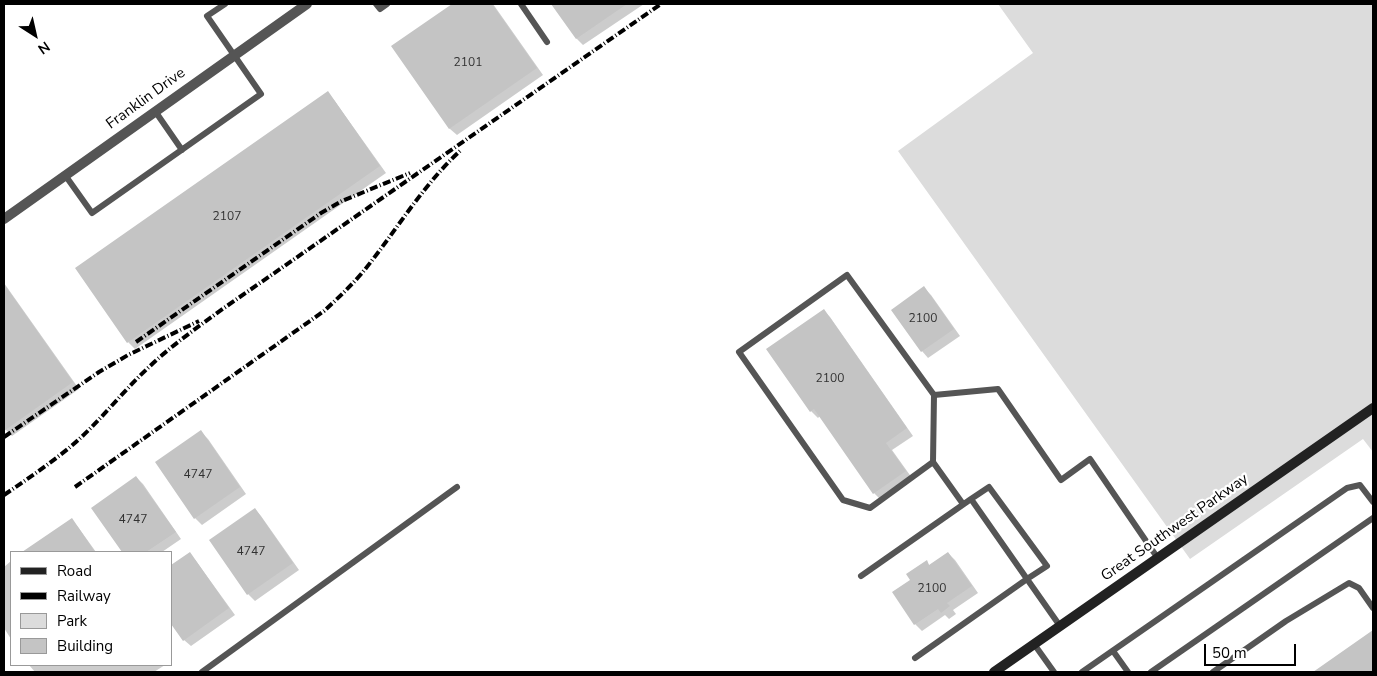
<!DOCTYPE html>
<style>
body{margin:0}
#map{position:relative;width:1377px;height:676px;overflow:hidden;background:#fff;font-family:"Nunito Sans",sans-serif}
canvas{display:block}
.frame{position:absolute;inset:0;border:5px solid #000;pointer-events:none}
.legend{position:absolute;left:10px;top:551px;width:162px;height:115px;box-sizing:border-box;background:#fff;border:1px solid #999;margin:0;padding:6px 9px;list-style:none;font-size:15px;color:#000}
.legend li{display:flex;align-items:center;gap:10px;height:25px}
.legend b{width:25px;border:1px solid #999}
.north{position:absolute;left:10px;top:10px;width:50px;height:50px;-webkit-text-stroke:4px #fff;paint-order:stroke;rotate:145deg;font-size:14px;font-weight:700;line-height:20px;text-align:center;color:#000}
.north::after{content:'';display:block;margin:auto;width:18px;height:22px;background:#000;clip-path:polygon(50% 0,100% 100%,50% 72%,0 100%)}
.scale{position:absolute;left:1204px;top:644px;width:92px;height:22px;box-sizing:border-box;border:2px solid #000;border-top:0;padding-left:6px;font-size:15px;line-height:18px;white-space:nowrap;color:#000;-webkit-text-stroke:4px #fff;paint-order:stroke}
</style>
<div id="map">
<canvas width="1377" height="676"></canvas>
<div class="frame"></div>
<ul class="legend">
<li><b style="height:6px;background:#222"></b>Road</li>
<li><b style="height:6px;background:#000"></b>Railway</li>
<li><b style="height:14px;background:#dcdcdc"></b>Park</li>
<li><b style="height:14px;background:#c4c4c4"></b>Building</li>
</ul>
<div class="north">N</div>
<div class="scale">50 m</div>
</div>
<script>
const context = document.querySelector('canvas').getContext('2d');
context.lineJoin = 'round';
function fill(path, color) {
  context.fillStyle = color;
  context.fill(path, 'evenodd');
}
function trace(path, color, width, dash) {
  context.strokeStyle = color;
  context.lineWidth = width;
  context.lineCap = dash ? 'butt' : 'round';
  context.setLineDash(dash || []);
  context.stroke(path);
}
function write(font, color, halo, rows, align = 'center') {
  context.font = font + ' "Nunito Sans",sans-serif';
  context.lineWidth = 4.5;
  context.setLineDash([]);
  context.textBaseline = 'middle';
  context.strokeStyle = halo;
  context.fillStyle = color;
  for (const [text, x, y, turn = 0] of rows) {
    context.save();
    context.translate(x, y);
    context.rotate((+turn || 0) * Math.PI / 180);
    context.textAlign = isNaN(turn) ? turn : align;
    if (halo) context.strokeText(text, 0, 0);
    context.fillText(text, 0, 0);
    context.restore();
  }
}
const green = new Path2D(`
 M 998,4 L 1373,4 L 1373,452 L 1363,439 L 1190,559 L 898,151 L 1033,53 Z`);
const shadow = new Path2D(`
 M 455,4 L 493,4 L 543,75 L 457,135 L 450,129 L 393,47 Z
 M 553,4 L 644,4 L 583,45 L 577,39 Z
 M 327,93 L 334,100 L 386,173 L 135,349 L 128,342 Z
 M 4,283 L 79,389 L 12,436 L 4,428 Z
 M 924,288 L 931,295 L 960,336 L 928,358 L 922,351 Z
 M 823,310 L 830,317 L 913,436 L 892,450 L 912,478 L 881,500 L 874,493 L 820,416 L 818,418 L 811,411 Z
 M 201,432 L 208,439 L 246,494 L 202,525 L 195,518 Z
 M 136,477 L 143,484 L 181,539 L 162,552 L 123,552 L 92,508 Z
 M 255,509 L 261,516 L 299,570 L 255,601 L 248,594 L 211,540 Z
 M 71,520 L 78,527 L 96,552 L 25,552 Z
 M 948,553 L 955,560 L 978,593 L 953,610 L 956,614 L 949,619 L 945,615 L 922,631 L 915,624 L 894,592 L 912,580 L 926,562 L 930,566 Z
 M 190,554 L 196,561 L 235,615 L 191,646 L 184,640 Z
 M 11,561 L 11,639 L 4,628 L 4,567 Z
 M 1373,632 L 1373,672 L 1315,672 Z
 M 29,665 L 165,665 L 154,672 L 35,672 Z`);
const building = new Path2D(`
 M 452,4 L 492,4 L 537,68 L 449,129 L 391,46 Z
 M 551,4 L 627,4 L 576,39 Z
 M 328,91 L 380,166 L 127,343 L 75,268 Z
 M 4,284 L 73,382 L 4,431 Z
 M 924,286 L 954,329 L 921,352 L 891,310 Z
 M 824,309 L 907,428 L 886,443 L 906,471 L 873,494 L 814,409 L 810,412 L 766,349 Z
 M 201,430 L 240,487 L 194,519 L 155,462 Z
 M 136,476 L 176,532 L 146,552 L 122,552 L 91,508 Z
 M 255,508 L 293,563 L 247,595 L 209,540 Z
 M 72,518 L 95,552 L 22,552 Z
 M 190,552 L 229,608 L 183,641 L 171,624 L 171,565 Z
 M 948,552 L 972,586 L 947,603 L 950,606 L 941,613 L 938,609 L 914,625 L 892,592 L 910,580 L 906,574 L 927,560 L 929,565 Z
 M 1373,630 L 1373,672 L 1313,672 Z`);
const lane = new Path2D(`
 M 376,4 L 380,9 L 387,4
 M 521,4 L 547,42
 M 155,111 L 182,150
 M 65,175 L 92,213 L 261,94 L 207,16 L 225,4
 M 934,395 L 998,389 L 1061,480 L 1090,459 L 1157,557
 M 933,462 L 934,395 L 847,275 L 739,352 L 843,500 L 870,508 L 933,462 L 963,504
 M 861,576 L 971,499 L 1027,579 L 1047,566 L 989,487 L 971,499
 M 1034,644 L 1054,672
 M 1113,651 L 1128,672
 M 915,658 L 1027,579 L 1060,626
 M 202,672 L 457,487
 M 1082,672 L 1347,488 L 1360,485 L 1373,502
 M 1151,672 L 1373,518
 M 1213,672 L 1286,621 L 1349,583 L 1359,588 L 1373,608`);
const street = new Path2D(`
 M 4,219 L 307,4`);
const secondary = new Path2D(`
 M 994,672 L 1373,408`);
const rail = new Path2D(`
 M 136,342 L 321,213 L 342,201 L 410,173
 M 4,437 L 99,372 L 128,355 L 199,321
 M 75,487 L 324,311 C 337,299 350,287 362,273 C 395,233 421,187 460,151
 M 4,495 C 26,480 48,465 69,448 C 98,424 121,393 149,367 C 172,345 198,327 224,308 L 661,4`);
const numberNames = [
 ["2101",468,63],
 ["2107",227,217],
 ["2100",923,319],
 ["2100",830,379],
 ["4747",198,475],
 ["4747",133,520],
 ["4747",251,552],
 ["2100",932,589]
];
const streetNames = [
 ["Franklin Drive",146,99,-36],
 ["Great Southwest Parkway",1175,528,-35]
];
fill(green, '#dcdcdc');
fill(shadow, '#0003');
fill(building, '#c4c4c4');
trace(lane, '#555', 6);
trace(street, '#555', 10);
trace(secondary, '#222', 10);
trace(rail, '#000', 4, [8, 2.5, 1, 2.5]);
write('12px', '#313131', null, numberNames);
write('15px', '#000', '#fff', streetNames);
</script>
